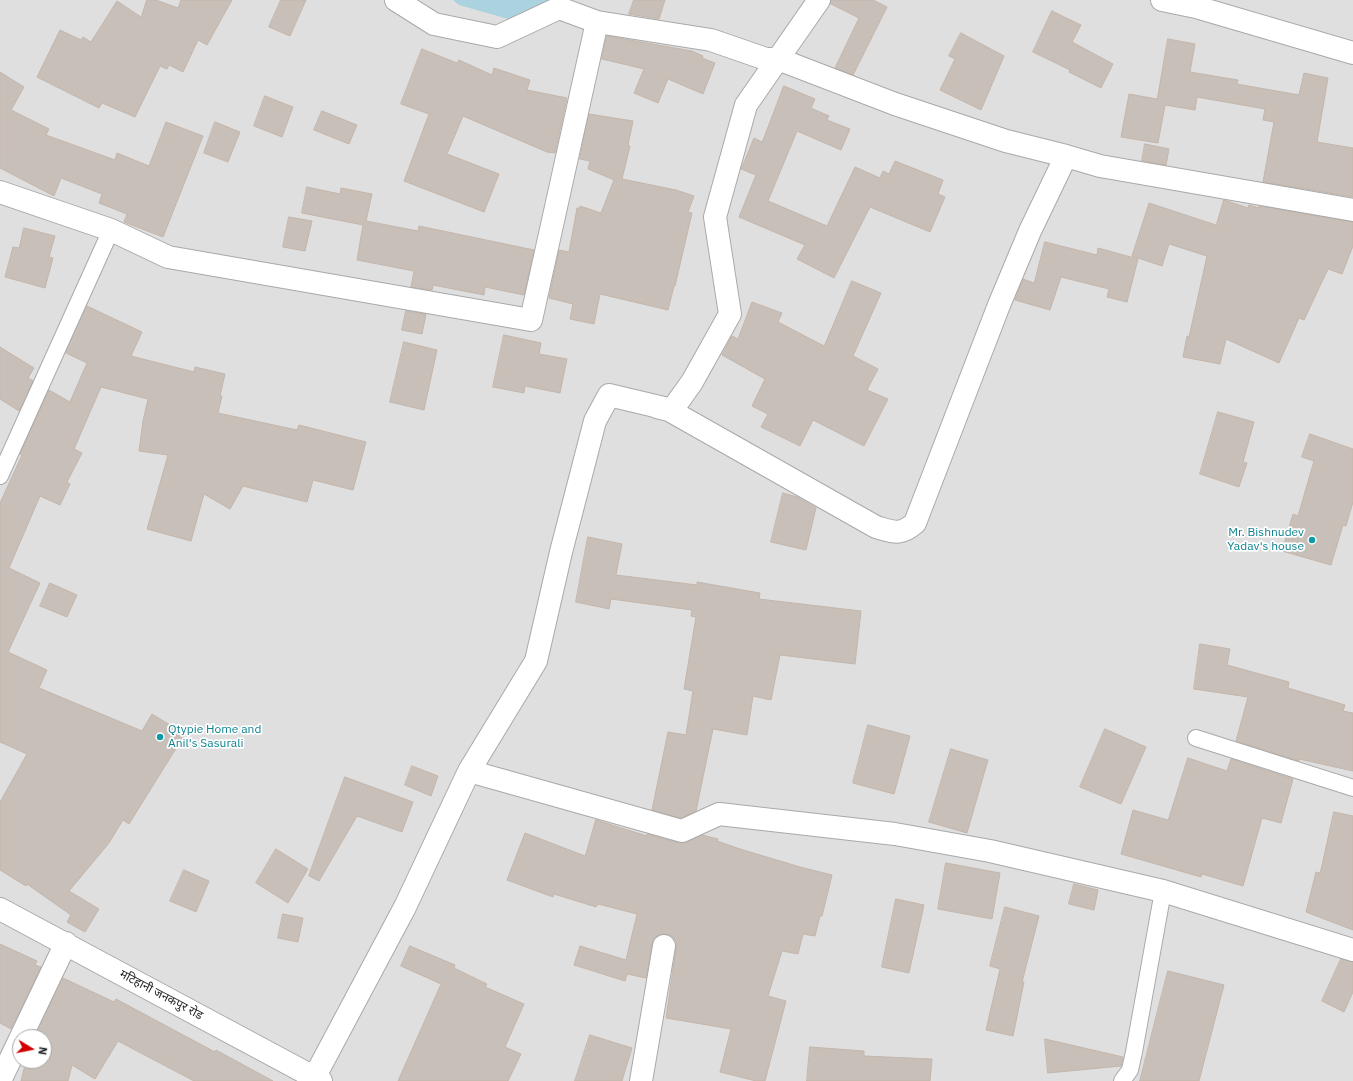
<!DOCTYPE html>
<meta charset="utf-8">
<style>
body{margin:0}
#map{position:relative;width:1353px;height:1081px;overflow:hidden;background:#f2efe9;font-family:"IBM Plex Sans",sans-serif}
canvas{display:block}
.north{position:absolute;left:12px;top:1029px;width:40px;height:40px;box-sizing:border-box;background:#fff;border:1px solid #a7a7a7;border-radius:50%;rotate:100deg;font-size:11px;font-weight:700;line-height:16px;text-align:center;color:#222}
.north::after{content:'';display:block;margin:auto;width:14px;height:18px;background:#d40000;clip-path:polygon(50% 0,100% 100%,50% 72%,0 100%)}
</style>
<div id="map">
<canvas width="1353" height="1081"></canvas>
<div class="north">N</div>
</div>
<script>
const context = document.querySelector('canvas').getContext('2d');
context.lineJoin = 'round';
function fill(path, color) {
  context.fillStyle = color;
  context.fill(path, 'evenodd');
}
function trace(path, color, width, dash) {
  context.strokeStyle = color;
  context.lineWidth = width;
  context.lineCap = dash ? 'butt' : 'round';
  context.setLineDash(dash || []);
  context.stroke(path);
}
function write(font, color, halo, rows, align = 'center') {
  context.font = font + ' "IBM Plex Sans","Noto Sans Devanagari",sans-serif';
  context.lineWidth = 3.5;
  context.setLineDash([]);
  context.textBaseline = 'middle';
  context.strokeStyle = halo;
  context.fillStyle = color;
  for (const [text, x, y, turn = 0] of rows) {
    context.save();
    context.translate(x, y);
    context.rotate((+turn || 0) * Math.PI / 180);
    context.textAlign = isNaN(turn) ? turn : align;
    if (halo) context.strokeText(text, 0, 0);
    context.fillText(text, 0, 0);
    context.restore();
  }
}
const residential = new Path2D(`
 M 0,0 L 1353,0 L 1353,1081 L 0,1081 ZM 20,1037 L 44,1037 L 44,1061 L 20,1061 Z`);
const water = new Path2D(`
 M 453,0 L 564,0 L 555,8 L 508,19 L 459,5 Z`);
const building = new Path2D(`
 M 147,0 L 156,0 L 178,8 L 181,0 L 232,0 L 207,45 L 198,40 L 183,72 L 169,65 L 167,69 L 160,66 L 135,117 L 102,103 L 99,108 L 37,77 L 60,30 L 81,40 L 83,37 L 91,42 L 117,1 L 141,17 Z
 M 281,0 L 306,0 L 290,36 L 269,27 Z
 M 634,0 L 665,0 L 659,19 L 629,14 Z
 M 831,0 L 873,0 L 887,7 L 853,75 L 835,68 L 859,18 L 831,4 Z
 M 1052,11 L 1081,25 L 1072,42 L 1113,64 L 1101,88 L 1069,72 L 1070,70 L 1033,52 Z
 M 961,33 L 1004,56 L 981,110 L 940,90 L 955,59 L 949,56 Z
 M 607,36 L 692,51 L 703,56 L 702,58 L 715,63 L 703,94 L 668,79 L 658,103 L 634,93 L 644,69 L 602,59 Z
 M 1168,39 L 1195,44 L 1190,72 L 1238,80 L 1237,84 L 1299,95 L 1304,73 L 1328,78 L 1317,142 L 1353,148 L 1353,197 L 1263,182 L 1274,122 L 1263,120 L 1265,109 L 1197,97 L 1195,110 L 1165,105 L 1158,143 L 1121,137 L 1129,94 L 1157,99 Z
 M 422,49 L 457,63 L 459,60 L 492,75 L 494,68 L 530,80 L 527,90 L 567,98 L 555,153 L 547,152 L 463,116 L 447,154 L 499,174 L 484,212 L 404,181 L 429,114 L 401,104 Z
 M 0,72 L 24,87 L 11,110 L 49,129 L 46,135 L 115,160 L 117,153 L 149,166 L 166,122 L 203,136 L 163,237 L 124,222 L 127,214 L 99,203 L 102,194 L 61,178 L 54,196 L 0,168 Z
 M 784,86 L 815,99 L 811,108 L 829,116 L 827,120 L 850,129 L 841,150 L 797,131 L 768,201 L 827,226 L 855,167 L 880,178 L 883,171 L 889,174 L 895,161 L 943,180 L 938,194 L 945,197 L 930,232 L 870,207 L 834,278 L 797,259 L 805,245 L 739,217 L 756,175 L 741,169 L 742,167 L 754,138 L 762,142 Z
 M 265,96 L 293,107 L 282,137 L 254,126 Z
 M 322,111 L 357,125 L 349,144 L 314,130 Z
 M 589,114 L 633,121 L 628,145 L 630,146 L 622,179 L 676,190 L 694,196 L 688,212 L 692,213 L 675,286 L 674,286 L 668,310 L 600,294 L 594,324 L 570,319 L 573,304 L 549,298 L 559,250 L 569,252 L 577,208 L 580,208 L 580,206 L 601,213 L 614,180 L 588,169 L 590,161 L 580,159 Z
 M 215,122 L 240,132 L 228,162 L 204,153 Z
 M 1145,144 L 1169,149 L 1166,165 L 1142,161 Z
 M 307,187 L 340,194 L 341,188 L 372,194 L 366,221 L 418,231 L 419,226 L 534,250 L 524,295 L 485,287 L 484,295 L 433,285 L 432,290 L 411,287 L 414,271 L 357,260 L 363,225 L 302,213 Z
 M 1224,200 L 1248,208 L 1249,205 L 1259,208 L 1259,206 L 1353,222 L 1353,246 L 1342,274 L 1328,269 L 1304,320 L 1299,318 L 1279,363 L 1226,339 L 1220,364 L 1183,357 L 1187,336 L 1189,337 L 1207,256 L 1169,244 L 1162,266 L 1132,256 L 1149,203 L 1216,225 Z
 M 289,217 L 312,221 L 305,251 L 283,247 Z
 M 24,228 L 55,236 L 49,257 L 53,258 L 45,288 L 5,277 L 13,247 L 19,248 Z
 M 1045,242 L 1097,255 L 1098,248 L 1138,259 L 1127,302 L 1107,297 L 1109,289 L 1061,277 L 1050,310 L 1015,300 L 1023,279 L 1034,283 Z
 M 852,281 L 881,293 L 853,356 L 878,369 L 867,390 L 888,399 L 864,446 L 813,420 L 800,446 L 761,427 L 768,414 L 752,406 L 765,379 L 722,355 L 732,336 L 738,339 L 752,302 L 782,313 L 778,322 L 824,346 Z
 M 87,306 L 142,332 L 131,356 L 194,372 L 195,367 L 225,374 L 220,396 L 222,396 L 218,413 L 297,430 L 299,425 L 366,442 L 353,490 L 313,480 L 307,502 L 243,486 L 230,509 L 204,494 L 191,541 L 147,529 L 168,455 L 139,451 L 143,421 L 148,399 L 101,387 L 74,449 L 82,453 L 67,482 L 70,484 L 60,505 L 40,496 L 9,568 L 40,583 L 8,652 L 47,670 L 39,688 L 142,731 L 152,714 L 185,734 L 129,824 L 123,820 L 109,843 L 69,891 L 99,909 L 85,932 L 67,922 L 71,915 L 27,884 L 26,886 L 0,870 L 0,802 L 27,754 L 0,742 L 0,503 L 22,455 L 20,454 L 49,390 L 70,402 L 87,363 L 66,353 Z
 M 406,311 L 426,314 L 422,334 L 402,330 Z
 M 504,335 L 541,343 L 539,354 L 567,359 L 560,393 L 525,386 L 524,393 L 493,387 Z
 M 404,342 L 437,350 L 424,410 L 390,402 Z
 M 0,347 L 34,368 L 28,378 L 33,381 L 19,411 L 0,399 Z
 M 1218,412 L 1254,422 L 1243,462 L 1247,463 L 1239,487 L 1200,474 Z
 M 1310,434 L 1353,449 L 1353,502 L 1346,526 L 1343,525 L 1331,565 L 1282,551 L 1293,514 L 1298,516 L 1314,461 L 1302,457 Z
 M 783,493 L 797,497 L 816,508 L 806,550 L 771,542 Z
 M 588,537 L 622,544 L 616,575 L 697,585 L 697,582 L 760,593 L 759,599 L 861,611 L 855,664 L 780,655 L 771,700 L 753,696 L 747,735 L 713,729 L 696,811 L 681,818 L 652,810 L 668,732 L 686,735 L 693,691 L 684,689 L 696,617 L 691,616 L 692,610 L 611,599 L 609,609 L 576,602 Z
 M 50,583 L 77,595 L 67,617 L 40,606 Z
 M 1200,644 L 1230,649 L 1227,665 L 1289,682 L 1288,688 L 1345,705 L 1343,711 L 1353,713 L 1353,771 L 1299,759 L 1299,761 L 1236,741 L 1248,697 L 1194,689 Z
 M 868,725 L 910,736 L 894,794 L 853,783 Z
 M 1105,729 L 1146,747 L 1121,804 L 1080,787 Z
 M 951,749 L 988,760 L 967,833 L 929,822 Z
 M 1188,758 L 1227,771 L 1231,759 L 1293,779 L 1281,823 L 1262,818 L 1243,886 L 1202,874 L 1201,877 L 1121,854 L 1133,810 L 1168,820 Z
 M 412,766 L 438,776 L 431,796 L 405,785 Z
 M 345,777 L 413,802 L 402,832 L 357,816 L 319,881 L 309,876 Z
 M 1334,812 L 1353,816 L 1353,930 L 1306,912 L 1316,872 L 1320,873 Z
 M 596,820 L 647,836 L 647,834 L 679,843 L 687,842 L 702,835 L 718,839 L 717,841 L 740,849 L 800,867 L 832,875 L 822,916 L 820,916 L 815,936 L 803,934 L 798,954 L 782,951 L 768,996 L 786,1001 L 765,1081 L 756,1081 L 720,1072 L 731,1029 L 666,1018 L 676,948 L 676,941 L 672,936 L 666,934 L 660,934 L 654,938 L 652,944 L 646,978 L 627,974 L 625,981 L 574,965 L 580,946 L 626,960 L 637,914 L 598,904 L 596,907 L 554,894 L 553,897 L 507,880 L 525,833 L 585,856 Z
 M 276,849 L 308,869 L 288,903 L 256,883 Z
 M 946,863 L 1000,873 L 992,919 L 938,909 Z
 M 184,870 L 209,881 L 196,912 L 170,901 Z
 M 1074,884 L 1098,890 L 1094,910 L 1069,904 Z
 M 896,899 L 924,905 L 909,973 L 882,967 Z
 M 1005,907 L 1039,916 L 1022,982 L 1024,982 L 1013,1036 L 986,1030 L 1000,969 L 990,966 Z
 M 283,914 L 303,918 L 298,942 L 278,938 Z
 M 0,944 L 37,961 L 35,965 L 41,967 L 11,1029 L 0,1023 Z
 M 410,946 L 455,965 L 454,968 L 487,984 L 485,987 L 524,1004 L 505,1047 L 521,1054 L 508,1081 L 398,1081 L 441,984 L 401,966 Z
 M 1341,959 L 1353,962 L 1353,992 L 1344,1012 L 1322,1001 Z
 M 1168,971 L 1224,985 L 1199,1081 L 1140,1081 Z
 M 63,978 L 114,1002 L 116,999 L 215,1052 L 216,1050 L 273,1081 L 194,1081 L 118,1041 L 95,1079 L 72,1065 L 68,1081 L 21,1081 L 26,1061 L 44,1061 L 44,1037 L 35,1037 Z
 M 590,1035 L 632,1048 L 622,1081 L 575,1081 Z
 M 1045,1039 L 1123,1057 L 1121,1066 L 1048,1073 Z
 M 810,1047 L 864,1051 L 864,1056 L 932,1059 L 930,1081 L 807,1081 Z`);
const service = new Path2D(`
 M 0,476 L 111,230
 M 1196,738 L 1353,788
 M 1122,1081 L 1130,1070 L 1134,1052 L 1163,891`);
const minor = new Path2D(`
 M 396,0 L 434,24 L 497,37 L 559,8 L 597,22
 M 1162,0 L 1196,7 L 1353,53
 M 0,192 L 111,230 L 168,257 L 531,320 L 597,22 L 711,40 L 766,59 L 778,59 L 895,104 L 1006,141 L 1066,156 L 1100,166 L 1353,210
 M 657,407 L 669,410 L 876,527 C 894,532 900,536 915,523 L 999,305 L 1030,231 L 1066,156
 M 469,771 L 682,831 L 719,814 L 895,834 L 990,851 L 1163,891 L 1353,950
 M 0,909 L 321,1081
 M 21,1037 L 66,943
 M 314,1078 L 405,907 L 469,771 L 536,661 L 561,552 L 595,421 L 609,395 L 672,410 L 692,382 L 730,314 L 715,217 L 746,105 L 819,0
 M 0,1081 L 20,1039
 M 641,1081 L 664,946`);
const markers = [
 [1312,540,4,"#0f9aa8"],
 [160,737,4,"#0f9aa8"]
];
const cultureNames = [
 ["Mr. Bishnudev",1304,533],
 ["Yadav's house",1304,547],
 ["Qtypie Home and",168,730,"left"],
 ["Anil's Sasurali",168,744,"left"]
];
const streetNames = [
 ["मटिहानी जनकपुर रोड",161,995,28]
];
fill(residential, '#e0dfdf');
fill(water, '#aad3df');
fill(building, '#c7bfb8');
trace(building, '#c4b6ab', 1);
trace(service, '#a9a9a9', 18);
trace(minor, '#a9a9a9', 24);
trace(service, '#fff', 16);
trace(minor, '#fff', 22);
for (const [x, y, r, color] of markers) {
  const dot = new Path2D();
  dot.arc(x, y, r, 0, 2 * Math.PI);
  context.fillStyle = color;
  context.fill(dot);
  trace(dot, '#fff', 1.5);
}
write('12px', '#0d838f', '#fff', cultureNames, 'right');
write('12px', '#222', '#fff', streetNames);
</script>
